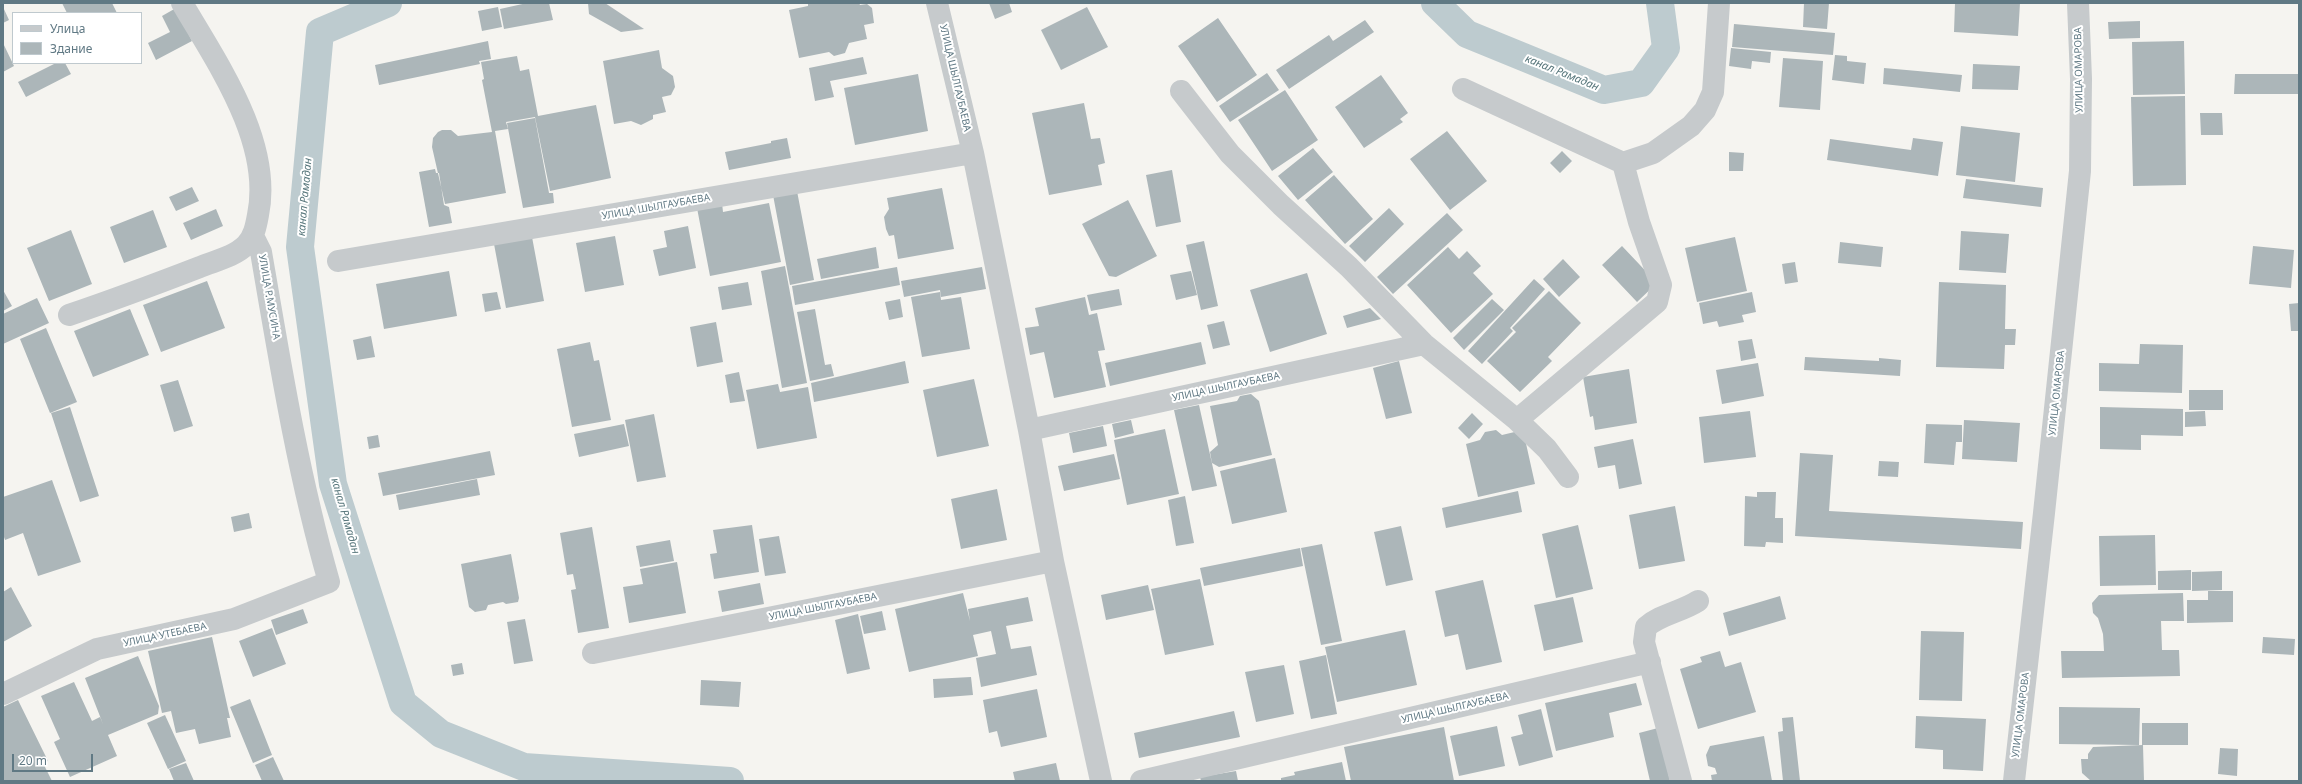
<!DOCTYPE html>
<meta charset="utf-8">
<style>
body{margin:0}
#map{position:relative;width:2302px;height:784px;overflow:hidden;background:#f5f4f0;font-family:"Noto Sans",sans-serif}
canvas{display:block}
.frame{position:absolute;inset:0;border:4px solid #607984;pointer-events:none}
.legend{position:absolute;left:12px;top:12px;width:130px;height:52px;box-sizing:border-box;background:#fff;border:1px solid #bfc9ce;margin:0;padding:5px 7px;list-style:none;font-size:12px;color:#607984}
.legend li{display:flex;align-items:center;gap:8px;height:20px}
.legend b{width:20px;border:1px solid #bfc9ce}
.scale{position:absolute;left:12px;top:754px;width:81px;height:18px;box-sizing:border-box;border:2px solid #607984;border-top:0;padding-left:5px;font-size:12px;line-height:14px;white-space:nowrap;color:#607984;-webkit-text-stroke:3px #fff;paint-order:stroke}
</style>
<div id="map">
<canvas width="2302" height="784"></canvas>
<div class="frame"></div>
<ul class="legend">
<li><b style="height:5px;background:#c6cacc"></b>Улица</li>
<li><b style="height:11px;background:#acb6b9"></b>Здание</li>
</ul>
<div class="scale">20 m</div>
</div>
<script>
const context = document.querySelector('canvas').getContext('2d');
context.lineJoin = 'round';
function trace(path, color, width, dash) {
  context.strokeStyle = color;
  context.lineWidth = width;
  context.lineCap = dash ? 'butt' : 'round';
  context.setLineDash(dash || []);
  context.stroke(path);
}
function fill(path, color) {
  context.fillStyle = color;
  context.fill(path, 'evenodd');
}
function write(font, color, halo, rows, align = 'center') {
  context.font = font + ' "Noto Sans",sans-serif';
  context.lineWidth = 4;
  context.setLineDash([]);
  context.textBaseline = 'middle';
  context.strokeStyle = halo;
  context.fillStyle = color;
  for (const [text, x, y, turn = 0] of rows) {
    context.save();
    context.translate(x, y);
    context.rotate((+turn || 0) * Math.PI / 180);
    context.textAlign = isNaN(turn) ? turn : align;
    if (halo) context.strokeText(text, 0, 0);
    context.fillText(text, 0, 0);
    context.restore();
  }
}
const canal = new Path2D(`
 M 388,3 L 320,32 L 300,247 L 333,484 L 403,703 L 441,734 L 524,767 L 730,781
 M 1435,3 L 1467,34 L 1604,90 L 1641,83 L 1666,48 L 1660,3`);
const building = new Path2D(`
 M 62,3 L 112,3 L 117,13 L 67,13 Z
 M 527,3 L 549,3 L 553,20 L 504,29 L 500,9 Z
 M 588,3 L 605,3 L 644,29 L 621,32 L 589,14 Z
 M 808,3 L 859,3 L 860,5 L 867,4 L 872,8 L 874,23 L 864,25 L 867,39 L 849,43 L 845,53 L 834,56 L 829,52 L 799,58 L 789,10 L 808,6 Z
 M 989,3 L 1009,3 L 1012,12 L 995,19 Z
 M 1804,3 L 1829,3 L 1827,29 L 1803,27 Z
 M 1955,3 L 2020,3 L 2018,36 L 1954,32 Z
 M 3,7 L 9,20 L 3,23 Z
 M 498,7 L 502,27 L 482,31 L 478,11 Z
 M 1087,7 L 1108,47 L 1061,70 L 1041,30 Z
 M 176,8 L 192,41 L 156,60 L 148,43 L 170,32 L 162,16 Z
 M 1218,18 L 1257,75 L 1217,102 L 1178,46 Z
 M 1365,20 L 1374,32 L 1289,89 L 1276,70 L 1329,35 L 1333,41 Z
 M 2140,21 L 2140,38 L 2109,39 L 2108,22 Z
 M 1734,24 L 1835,33 L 1833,55 L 1732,47 Z
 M 488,41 L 491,59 L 479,61 L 480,64 L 379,85 L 375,65 Z
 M 2184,41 L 2185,94 L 2133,95 L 2132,42 Z
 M 3,43 L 14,66 L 3,72 Z
 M 1731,48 L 1771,52 L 1770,63 L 1752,61 L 1751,69 L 1729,66 Z
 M 659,50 L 662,68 L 673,76 L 675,87 L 671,95 L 662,97 L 666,112 L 653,115 L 653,119 L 641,125 L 631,121 L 614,124 L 603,61 Z
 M 1835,55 L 1847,56 L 1847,61 L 1866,63 L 1864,84 L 1832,80 Z
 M 517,56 L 520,71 L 529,69 L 538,116 L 596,105 L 611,178 L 550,191 L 535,117 L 506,122 L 508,129 L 495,131 L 506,193 L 445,204 L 432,147 L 433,138 L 438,132 L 442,130 L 451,130 L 458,136 L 492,132 L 482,80 L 484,79 L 481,62 Z
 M 863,57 L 867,74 L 830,81 L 834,97 L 815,101 L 809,68 Z
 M 1783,58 L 1823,61 L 1820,110 L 1779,107 Z
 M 56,63 L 65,63 L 71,74 L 26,97 L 18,82 Z
 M 1973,64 L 2020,66 L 2018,90 L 1972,89 Z
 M 1884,68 L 1962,75 L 1960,92 L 1883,84 Z
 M 1267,73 L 1279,90 L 1230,122 L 1219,106 Z
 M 918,74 L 928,131 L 855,145 L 844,88 Z
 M 2235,74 L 2299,74 L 2299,94 L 2234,94 Z
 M 1381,75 L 1408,113 L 1400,119 L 1403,122 L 1364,148 L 1335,107 Z
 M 1285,90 L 1318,140 L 1272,171 L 1238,120 Z
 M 2185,96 L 2186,185 L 2133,186 L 2131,97 Z
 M 1084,103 L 1091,139 L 1100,138 L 1105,163 L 1098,165 L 1102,185 L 1049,195 L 1032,113 Z
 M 2200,113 L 2222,113 L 2223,135 L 2201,135 Z
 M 535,118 L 549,193 L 553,193 L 554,203 L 523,208 L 507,123 Z
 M 1961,126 L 2020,133 L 2015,182 L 1956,175 Z
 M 1447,131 L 1487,181 L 1450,210 L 1410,159 Z
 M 787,138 L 791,158 L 729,170 L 725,152 L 771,143 L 771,141 Z
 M 1913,138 L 1943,142 L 1938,176 L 1827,160 L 1830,139 L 1911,150 Z
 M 1313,148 L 1333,172 L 1298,200 L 1278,176 Z
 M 1562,151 L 1572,161 L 1560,173 L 1550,163 Z
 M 1729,152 L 1744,153 L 1743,171 L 1729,171 Z
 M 435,169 L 436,173 L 439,173 L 444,205 L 449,207 L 452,223 L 429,227 L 419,172 Z
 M 1172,170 L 1181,222 L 1156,227 L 1146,175 Z
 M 1334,175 L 1373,219 L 1345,244 L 1305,200 Z
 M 1966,179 L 2043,188 L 2041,207 L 1963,198 Z
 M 192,187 L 199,201 L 176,211 L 169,197 Z
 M 942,188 L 954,249 L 898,259 L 894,235 L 889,236 L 886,229 L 884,217 L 889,209 L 887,198 Z
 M 797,191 L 814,280 L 790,285 L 773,195 Z
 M 1128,200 L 1157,256 L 1116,277 L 1109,276 L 1082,224 Z
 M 722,203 L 723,212 L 769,203 L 781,262 L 710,276 L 697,208 Z
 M 1389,208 L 1404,224 L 1365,262 L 1349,246 Z
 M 216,209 L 223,226 L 191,240 L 183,223 Z
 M 153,210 L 167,247 L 124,263 L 110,227 Z
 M 1447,213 L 1463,230 L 1393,294 L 1377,277 Z
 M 688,226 L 696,268 L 659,276 L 653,250 L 667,247 L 664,231 Z
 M 71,230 L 92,284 L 49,301 L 27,248 Z
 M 1961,231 L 2009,234 L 2006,273 L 1959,270 Z
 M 615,236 L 624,285 L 585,292 L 576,243 Z
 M 532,237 L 544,301 L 506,308 L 494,244 Z
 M 1735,237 L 1747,291 L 1697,302 L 1685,248 Z
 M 1204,241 L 1218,306 L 1201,310 L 1186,245 Z
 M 1840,242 L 1883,247 L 1881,267 L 1838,263 Z
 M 1622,246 L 1657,283 L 1637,302 L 1602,265 Z
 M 2253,246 L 2294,250 L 2291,288 L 2249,284 Z
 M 876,247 L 879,268 L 821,279 L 817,259 Z
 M 1448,247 L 1459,259 L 1467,251 L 1481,266 L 1473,273 L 1493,294 L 1451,333 L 1407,285 Z
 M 1563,259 L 1580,277 L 1559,297 L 1543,279 Z
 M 1795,262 L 1798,282 L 1785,284 L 1782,264 Z
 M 785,266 L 807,383 L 782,388 L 761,271 Z
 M 897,267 L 900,285 L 795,305 L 792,286 Z
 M 982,267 L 986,289 L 941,297 L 940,290 L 904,297 L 901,281 Z
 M 449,271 L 457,316 L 384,329 L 376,284 Z
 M 1191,271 L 1197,295 L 1176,300 L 1170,275 Z
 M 1307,273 L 1327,334 L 1270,352 L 1250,290 Z
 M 1534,279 L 1545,289 L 1510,328 L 1513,331 L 1482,364 L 1468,351 Z
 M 207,281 L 225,328 L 161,352 L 143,305 Z
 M 748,282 L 752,305 L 722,310 L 718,287 Z
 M 1939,282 L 2006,285 L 2005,329 L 2016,329 L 2015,345 L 2005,345 L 2004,369 L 1936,367 Z
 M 1119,289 L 1122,305 L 1091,311 L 1087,295 Z
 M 3,290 L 12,306 L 3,311 Z
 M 1549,291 L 1581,323 L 1548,357 L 1552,361 L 1520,392 L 1487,361 L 1516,332 L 1512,328 Z
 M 497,292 L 501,309 L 485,312 L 482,294 Z
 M 940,292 L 941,300 L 961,297 L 970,349 L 922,357 L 911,297 Z
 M 1752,292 L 1756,312 L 1742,315 L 1744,322 L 1719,327 L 1717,321 L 1703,324 L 1699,303 Z
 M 1085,297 L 1089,315 L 1097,313 L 1105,350 L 1098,351 L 1106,387 L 1054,398 L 1044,352 L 1030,355 L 1025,328 L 1039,326 L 1035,308 Z
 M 37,298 L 49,323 L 3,344 L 3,314 Z
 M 900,299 L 903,317 L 889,320 L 885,302 Z
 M 1492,299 L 1504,310 L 1464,350 L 1453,338 Z
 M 2299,303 L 2299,331 L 2291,331 L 2289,304 Z
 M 1370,308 L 1381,319 L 1347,328 L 1343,316 Z
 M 130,309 L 149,355 L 93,377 L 74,331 Z
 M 815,309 L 825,365 L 831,364 L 834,376 L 810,381 L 797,312 Z
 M 1224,321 L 1230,345 L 1213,349 L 1207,325 Z
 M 716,322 L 723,362 L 697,367 L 690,327 Z
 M 46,328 L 77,402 L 50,413 L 20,339 Z
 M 371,336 L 375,357 L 357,360 L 353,340 Z
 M 1752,339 L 1756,358 L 1741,361 L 1738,341 Z
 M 590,342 L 594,361 L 599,360 L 611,420 L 572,427 L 557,349 Z
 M 1201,342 L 1206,364 L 1110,386 L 1105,363 Z
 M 2140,344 L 2183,345 L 2182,393 L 2099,391 L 2099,363 L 2139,364 Z
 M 1805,357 L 1879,361 L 1879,358 L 1901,360 L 1900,376 L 1804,370 Z
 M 905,361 L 909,383 L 814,402 L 811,383 Z
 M 1399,361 L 1412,413 L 1386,419 L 1373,368 Z
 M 1758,363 L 1764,396 L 1722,404 L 1716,370 Z
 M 1629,369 L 1637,423 L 1595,430 L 1593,416 L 1590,417 L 1583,377 Z
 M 739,372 L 745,401 L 730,403 L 725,375 Z
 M 974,379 L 989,446 L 937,457 L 923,390 Z
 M 178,380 L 193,426 L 174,432 L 160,385 Z
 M 778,384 L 780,392 L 808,387 L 817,438 L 757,449 L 746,390 Z
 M 2189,390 L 2223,390 L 2223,410 L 2189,410 Z
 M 1251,394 L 1259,401 L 1272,455 L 1219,467 L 1212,463 L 1210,452 L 1218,445 L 1210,406 L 1237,401 L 1240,396 Z
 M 1199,405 L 1217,486 L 1192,491 L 1174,410 Z
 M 70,407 L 99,496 L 80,502 L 51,413 Z
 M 2100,407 L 2183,409 L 2183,436 L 2141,435 L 2141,450 L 2100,449 Z
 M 1750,411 L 1756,457 L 1704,463 L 1699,417 Z
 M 2205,411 L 2206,426 L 2185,427 L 2185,412 Z
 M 1472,413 L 1483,424 L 1469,439 L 1458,428 Z
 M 654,414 L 666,477 L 637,482 L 625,420 Z
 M 1131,420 L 1134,433 L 1115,438 L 1112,424 Z
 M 1964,420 L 2020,423 L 2017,462 L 1962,459 Z
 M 624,424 L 629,446 L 579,457 L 574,434 Z
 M 1926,424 L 1962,425 L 1962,442 L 1956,442 L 1954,465 L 1924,463 Z
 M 1103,426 L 1107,446 L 1073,453 L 1069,433 Z
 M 1165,429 L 1179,494 L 1127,505 L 1114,440 Z
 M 1496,430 L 1502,435 L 1523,430 L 1535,484 L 1478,497 L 1466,444 L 1480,440 L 1485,432 Z
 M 378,435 L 380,447 L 369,449 L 367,437 Z
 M 1633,439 L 1642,484 L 1619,489 L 1615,465 L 1598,468 L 1594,447 Z
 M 490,451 L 495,475 L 383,496 L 378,473 Z
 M 1800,453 L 1833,455 L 1829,511 L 2023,522 L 2021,549 L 1795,536 Z
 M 1114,454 L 1120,479 L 1064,491 L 1058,466 Z
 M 1275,458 L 1287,512 L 1232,524 L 1220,471 Z
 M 1879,461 L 1899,462 L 1898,477 L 1878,476 Z
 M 477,479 L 480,495 L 399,510 L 396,495 Z
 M 52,480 L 81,562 L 38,576 L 23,533 L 5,540 L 3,534 L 3,497 Z
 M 997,489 L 1007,540 L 961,549 L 951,499 Z
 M 1518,491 L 1522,512 L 1446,528 L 1442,508 Z
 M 1757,492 L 1776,492 L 1775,518 L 1783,518 L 1783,543 L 1766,542 L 1765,547 L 1744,546 L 1745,496 L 1757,497 Z
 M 1185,496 L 1194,543 L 1176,546 L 1168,500 Z
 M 1675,506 L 1685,561 L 1639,569 L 1629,515 Z
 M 249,513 L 252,528 L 234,532 L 231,517 Z
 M 752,525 L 759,572 L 714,579 L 710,554 L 717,553 L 713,530 Z
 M 1578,525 L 1593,589 L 1556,598 L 1542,534 Z
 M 1401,526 L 1413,580 L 1386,586 L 1374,532 Z
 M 592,527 L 609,628 L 578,633 L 571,590 L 576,589 L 573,574 L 567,575 L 560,533 Z
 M 2155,535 L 2156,585 L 2100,586 L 2099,536 Z
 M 779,536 L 786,573 L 765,576 L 759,539 Z
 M 670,540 L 674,561 L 640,567 L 636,546 Z
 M 1322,544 L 1342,641 L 1321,645 L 1301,548 Z
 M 1300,548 L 1303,566 L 1204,586 L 1200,568 Z
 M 511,554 L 519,598 L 518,602 L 506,604 L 503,602 L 488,605 L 486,610 L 475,612 L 469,607 L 461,564 Z
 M 677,562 L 686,613 L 629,623 L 623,587 L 643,584 L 640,569 Z
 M 2191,570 L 2191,590 L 2158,590 L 2158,571 Z
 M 2222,571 L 2222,590 L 2192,591 L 2192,572 Z
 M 1200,579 L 1214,645 L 1165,655 L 1151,589 Z
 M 1483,580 L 1502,662 L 1466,670 L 1458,634 L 1445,637 L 1435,591 Z
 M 760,583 L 764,604 L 722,612 L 718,591 Z
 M 1148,585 L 1154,610 L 1106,620 L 1101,595 Z
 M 11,587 L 32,626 L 3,642 L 3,592 Z
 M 2208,591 L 2233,591 L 2233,622 L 2187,623 L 2187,600 L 2208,600 Z
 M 963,593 L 970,621 L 968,609 L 1028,597 L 1033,621 L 1006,626 L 1011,649 L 1031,646 L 1037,675 L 981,687 L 976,658 L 996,654 L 991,631 L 973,635 L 978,656 L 909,672 L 895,609 Z
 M 2183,593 L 2184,621 L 2161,621 L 2162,650 L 2179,650 L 2180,676 L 2062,678 L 2061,651 L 2104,651 L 2103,634 L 2098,618 L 2093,613 L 2092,603 L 2099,595 Z
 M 1780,596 L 1786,619 L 1729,636 L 1723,613 Z
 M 1573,597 L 1583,642 L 1544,651 L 1534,605 Z
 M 303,609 L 308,623 L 276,635 L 271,620 Z
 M 882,611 L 886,630 L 864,634 L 860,616 Z
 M 858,614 L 870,669 L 847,674 L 835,620 Z
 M 525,619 L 533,661 L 514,664 L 507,622 Z
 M 272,628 L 286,664 L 253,677 L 239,641 Z
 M 1405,630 L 1417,685 L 1337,702 L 1325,647 Z
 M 1921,631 L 1964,632 L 1962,701 L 1919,700 Z
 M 212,637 L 230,718 L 227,718 L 231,737 L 199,744 L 195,729 L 176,733 L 171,711 L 162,713 L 148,651 Z
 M 2263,637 L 2295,639 L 2294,655 L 2262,653 Z
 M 1720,651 L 1725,667 L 1741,662 L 1756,712 L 1698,729 L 1680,669 L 1702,662 L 1700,657 Z
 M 1326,655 L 1337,714 L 1311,719 L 1299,661 Z
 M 138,656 L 159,706 L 158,714 L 108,735 L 117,756 L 70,777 L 54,742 L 60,739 L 41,696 L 74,682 L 92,721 L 100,717 L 103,724 L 85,678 Z
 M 462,663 L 464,674 L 453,676 L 451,665 Z
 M 1284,665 L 1294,714 L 1256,722 L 1245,672 Z
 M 971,677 L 973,695 L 934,698 L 933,679 Z
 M 701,680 L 741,682 L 739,707 L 700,705 Z
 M 1636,683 L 1642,705 L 1609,713 L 1614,737 L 1556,751 L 1545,703 Z
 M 1037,689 L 1047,737 L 1001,747 L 997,731 L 989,733 L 983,700 Z
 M 250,699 L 272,755 L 253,763 L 230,707 Z
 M 18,700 L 48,761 L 43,763 L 52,781 L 3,781 L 3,707 Z
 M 2059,707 L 2140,708 L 2139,745 L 2059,744 Z
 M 1541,709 L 1553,757 L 1519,766 L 1511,737 L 1523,734 L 1518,715 Z
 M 1234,711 L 1240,737 L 1139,758 L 1134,733 Z
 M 165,715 L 186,761 L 168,769 L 147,723 Z
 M 1916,716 L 1986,719 L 1983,771 L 1943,769 L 1943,750 L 1915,748 Z
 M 1793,717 L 1800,781 L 1783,781 L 1778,732 L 1783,731 L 1782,718 Z
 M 2142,723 L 2188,723 L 2188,745 L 2142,745 Z
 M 1497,726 L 1505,766 L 1459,776 L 1450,736 Z
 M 1444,727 L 1454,781 L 1351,781 L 1344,747 Z
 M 1658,728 L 1670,781 L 1650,781 L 1639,733 Z
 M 1764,736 L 1772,781 L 1712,781 L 1711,775 L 1717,774 L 1715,768 L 1708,766 L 1706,755 L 1710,746 Z
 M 2143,745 L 2144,781 L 2091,781 L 2082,773 L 2081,759 L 2088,759 L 2088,754 L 2093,747 Z
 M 2220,748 L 2238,749 L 2237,776 L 2218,774 Z
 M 273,757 L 284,781 L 262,781 L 255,765 Z
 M 1342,762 L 1346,781 L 1281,781 L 1281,778 L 1295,775 L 1294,772 Z
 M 186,763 L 194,781 L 174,781 L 169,769 Z
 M 1056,763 L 1060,781 L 1015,781 L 1013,772 Z
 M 1236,771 L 1238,781 L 1201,781 L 1200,777 Z`);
const minor = new Path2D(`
 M 937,3 L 973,153 L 1029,430 L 1053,561 L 1101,781
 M 1463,89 L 1623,163 L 1653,153 L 1691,126 L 1705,110 L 1713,92 L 1719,3
 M 1181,91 L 1230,154 L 1281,205 L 1349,267 L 1424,344 L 1517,420 L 1547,449 L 1568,477
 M 338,261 L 973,153
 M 69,315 C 113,300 156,284 200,267 C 214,261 234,257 246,245 C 254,237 256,226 258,215 C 273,142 217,63 182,3
 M 1517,420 L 1657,302 L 1661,285 L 1639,222 L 1623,163
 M 1029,430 L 1424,344
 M 593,653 L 1053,561
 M 3,694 L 97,649 L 234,619 L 329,582 C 298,474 280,363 261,252 L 253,236
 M 1141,781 L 1650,662
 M 1681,781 L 1644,642 L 1646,627 C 1661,614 1681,612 1698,601
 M 2014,781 L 2044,513 L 2080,171 L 2081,79 L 2078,3`);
const streetNames = [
 ["УЛИЦА ОМАРОВА",2079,70,-91],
 ["УЛИЦА ШЫЛГАУБАЕВА",955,78,77],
 ["УЛИЦА ШЫЛГАУБАЕВА",656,207,-10],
 ["УЛИЦА Р.МУСИНА",269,297,80],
 ["УЛИЦА ШЫЛГАУБАЕВА",1226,387,-12],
 ["УЛИЦА ОМАРОВА",2057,393,-84],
 ["УЛИЦА ШЫЛГАУБАЕВА",823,607,-11],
 ["УЛИЦА УТЕБАЕВА",165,635,-12],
 ["УЛИЦА ШЫЛГАУБАЕВА",1455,708,-13],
 ["УЛИЦА ОМАРОВА",2021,715,-83]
];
const waterNames = [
 ["канал Рамадан",1562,73,22],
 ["канал Рамадан",305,197,-85],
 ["канал Рамадан",345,516,74]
];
trace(canal, '#bdcbcf', 28);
fill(building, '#acb6b9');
trace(minor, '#c6cacc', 22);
write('10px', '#607984', '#fff', streetNames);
write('italic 11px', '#57767b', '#fff', waterNames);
</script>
